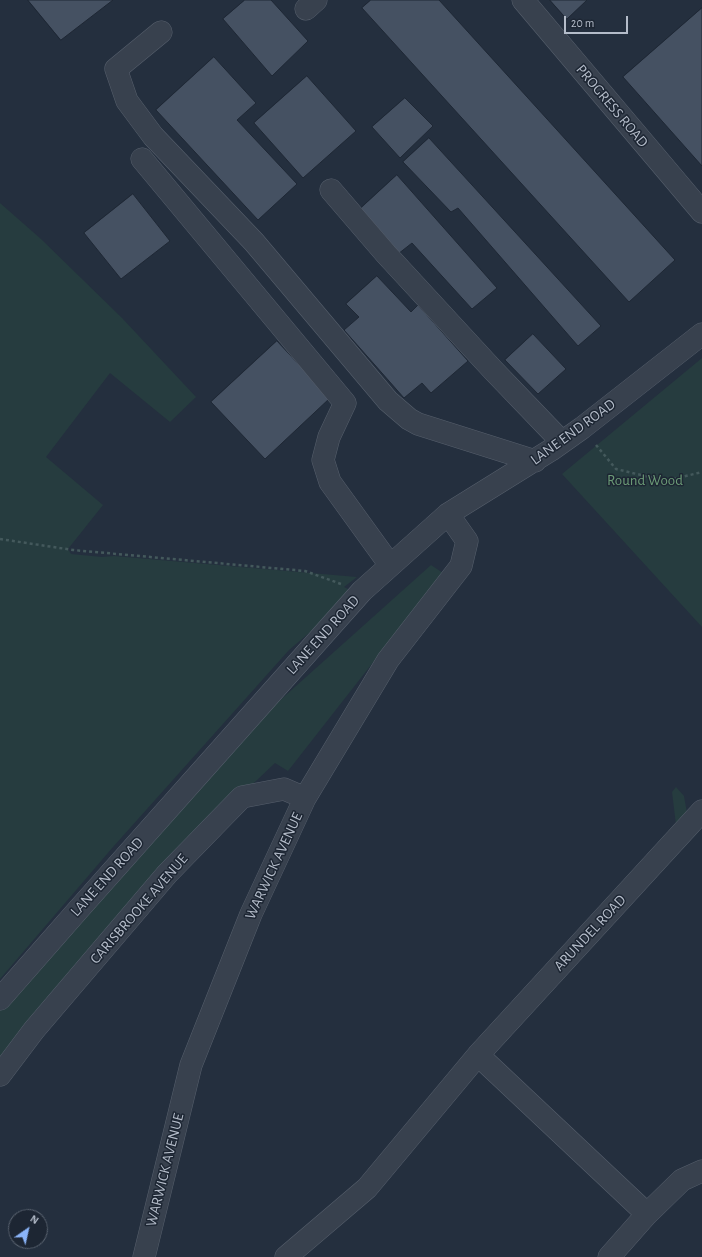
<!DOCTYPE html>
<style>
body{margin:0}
#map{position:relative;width:702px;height:1257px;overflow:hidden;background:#242f3e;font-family:"Alegreya Sans",sans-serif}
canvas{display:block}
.north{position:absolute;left:8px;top:1209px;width:40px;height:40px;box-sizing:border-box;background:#1d2633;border:1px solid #59626f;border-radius:50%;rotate:34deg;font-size:11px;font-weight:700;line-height:16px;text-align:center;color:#b4bcc9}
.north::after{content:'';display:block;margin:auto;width:14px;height:18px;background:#8ab4f8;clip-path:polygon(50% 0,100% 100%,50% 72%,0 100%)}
.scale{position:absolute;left:564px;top:16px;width:64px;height:18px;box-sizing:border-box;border:2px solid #b4bcc9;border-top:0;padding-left:5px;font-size:12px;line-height:14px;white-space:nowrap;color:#b4bcc9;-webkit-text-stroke:3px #1d2633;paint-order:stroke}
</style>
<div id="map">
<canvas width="702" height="1257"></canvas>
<div class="north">N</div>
<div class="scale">20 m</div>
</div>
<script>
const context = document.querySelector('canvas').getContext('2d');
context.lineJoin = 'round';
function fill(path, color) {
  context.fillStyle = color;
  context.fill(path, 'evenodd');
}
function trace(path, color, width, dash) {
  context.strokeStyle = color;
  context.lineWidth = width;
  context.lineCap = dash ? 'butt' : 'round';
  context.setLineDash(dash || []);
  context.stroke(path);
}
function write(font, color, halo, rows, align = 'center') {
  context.font = font + ' "Alegreya Sans",sans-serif';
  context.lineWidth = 3;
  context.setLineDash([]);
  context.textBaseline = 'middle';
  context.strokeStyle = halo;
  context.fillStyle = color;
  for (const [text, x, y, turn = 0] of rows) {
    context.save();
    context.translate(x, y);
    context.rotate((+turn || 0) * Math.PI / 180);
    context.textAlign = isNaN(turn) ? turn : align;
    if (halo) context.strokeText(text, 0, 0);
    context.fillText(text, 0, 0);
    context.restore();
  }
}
const green = new Path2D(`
 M 0,203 L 41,239 L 122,318 L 196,397 L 170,422 L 110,373 L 46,457 L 103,505 L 68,549 L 71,554 L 102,557 L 114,556 L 357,577 L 344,587 L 356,593 L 289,650 L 113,847 L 0,979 Z
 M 702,358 L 702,627 L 562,474 Z
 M 431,565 L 443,573 L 288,771 L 275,763 L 199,835 L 0,1061 L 0,1007 L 238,738 Z
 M 676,787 L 684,796 L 687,813 L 677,833 L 672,792 Z`);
const building = new Path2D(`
 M 28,0 L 113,0 L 61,40 Z
 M 245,0 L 271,0 L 308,41 L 272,76 L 223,19 Z
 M 371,0 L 439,0 L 675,260 L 629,302 L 362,8 Z
 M 550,0 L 587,0 L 567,19 Z
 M 702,8 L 702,166 L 623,77 Z
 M 214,57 L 256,103 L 237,120 L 297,184 L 258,220 L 156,110 Z
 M 307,76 L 356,131 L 303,178 L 254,123 Z
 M 405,98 L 433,126 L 400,158 L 372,127 Z
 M 429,138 L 601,326 L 578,346 L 458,208 L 451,212 L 403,162 Z
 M 397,175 L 497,288 L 472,309 L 412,243 L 398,254 L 360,209 Z
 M 133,194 L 170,241 L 121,279 L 84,233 Z
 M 377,276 L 411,312 L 418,305 L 468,361 L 431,393 L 422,383 L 404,398 L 344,330 L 359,317 L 346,304 Z
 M 533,334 L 566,369 L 538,394 L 505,360 Z
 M 277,341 L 330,398 L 265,459 L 211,402 Z`);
const path = new Path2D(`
 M 596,445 L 616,469 L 666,481 L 702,472
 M 0,539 L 73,550 L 305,571 L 341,584`);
const minor = new Path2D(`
 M 523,0 L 702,212
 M 306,9 L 316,0
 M 161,32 L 116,69 L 127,101 L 153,136 L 254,242 L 388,401 L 409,419 L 418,424 L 535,461
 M 142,159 L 345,403 L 329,437 L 323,460 L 330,482 L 390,565
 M 331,190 L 386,254 L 492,369 L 562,442
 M 0,999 L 78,910 L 362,591 L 448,514 L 551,450 L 582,428 L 702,334
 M 478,1055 L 647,1214
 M 0,1075 L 34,1030 L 167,874 L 242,797 L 284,789 L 305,798
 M 144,1257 L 191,1065 L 251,914 L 305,798 L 388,660 L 461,566 L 467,541 L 448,514
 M 286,1257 L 367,1188 L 478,1055 L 702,811
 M 609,1257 L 647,1214 L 682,1180 L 702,1171`);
const streetNames = [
 ["PROGRESS ROAD",612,106,50],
 ["LANE END ROAD",573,432,-36],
 ["LANE END ROAD",323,635,-48],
 ["WARWICK AVENUE",274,866,-65],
 ["LANE END ROAD",107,877,-48],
 ["CARISBROOKE AVENUE",139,909,-49],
 ["ARUNDEL ROAD",590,933,-47],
 ["WARWICK AVENUE",165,1170,-76]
];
const parkNames = [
 ["Round Wood",645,480]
];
fill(green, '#263c3f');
fill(building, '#455162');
trace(building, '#1f2835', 1);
trace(minor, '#565f6c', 23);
trace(path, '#44595c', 2.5, [3, 3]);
trace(minor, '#38414e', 22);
write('15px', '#b4bcc9', '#1d2633', streetNames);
write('15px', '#6b9a76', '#1d2633', parkNames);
</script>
